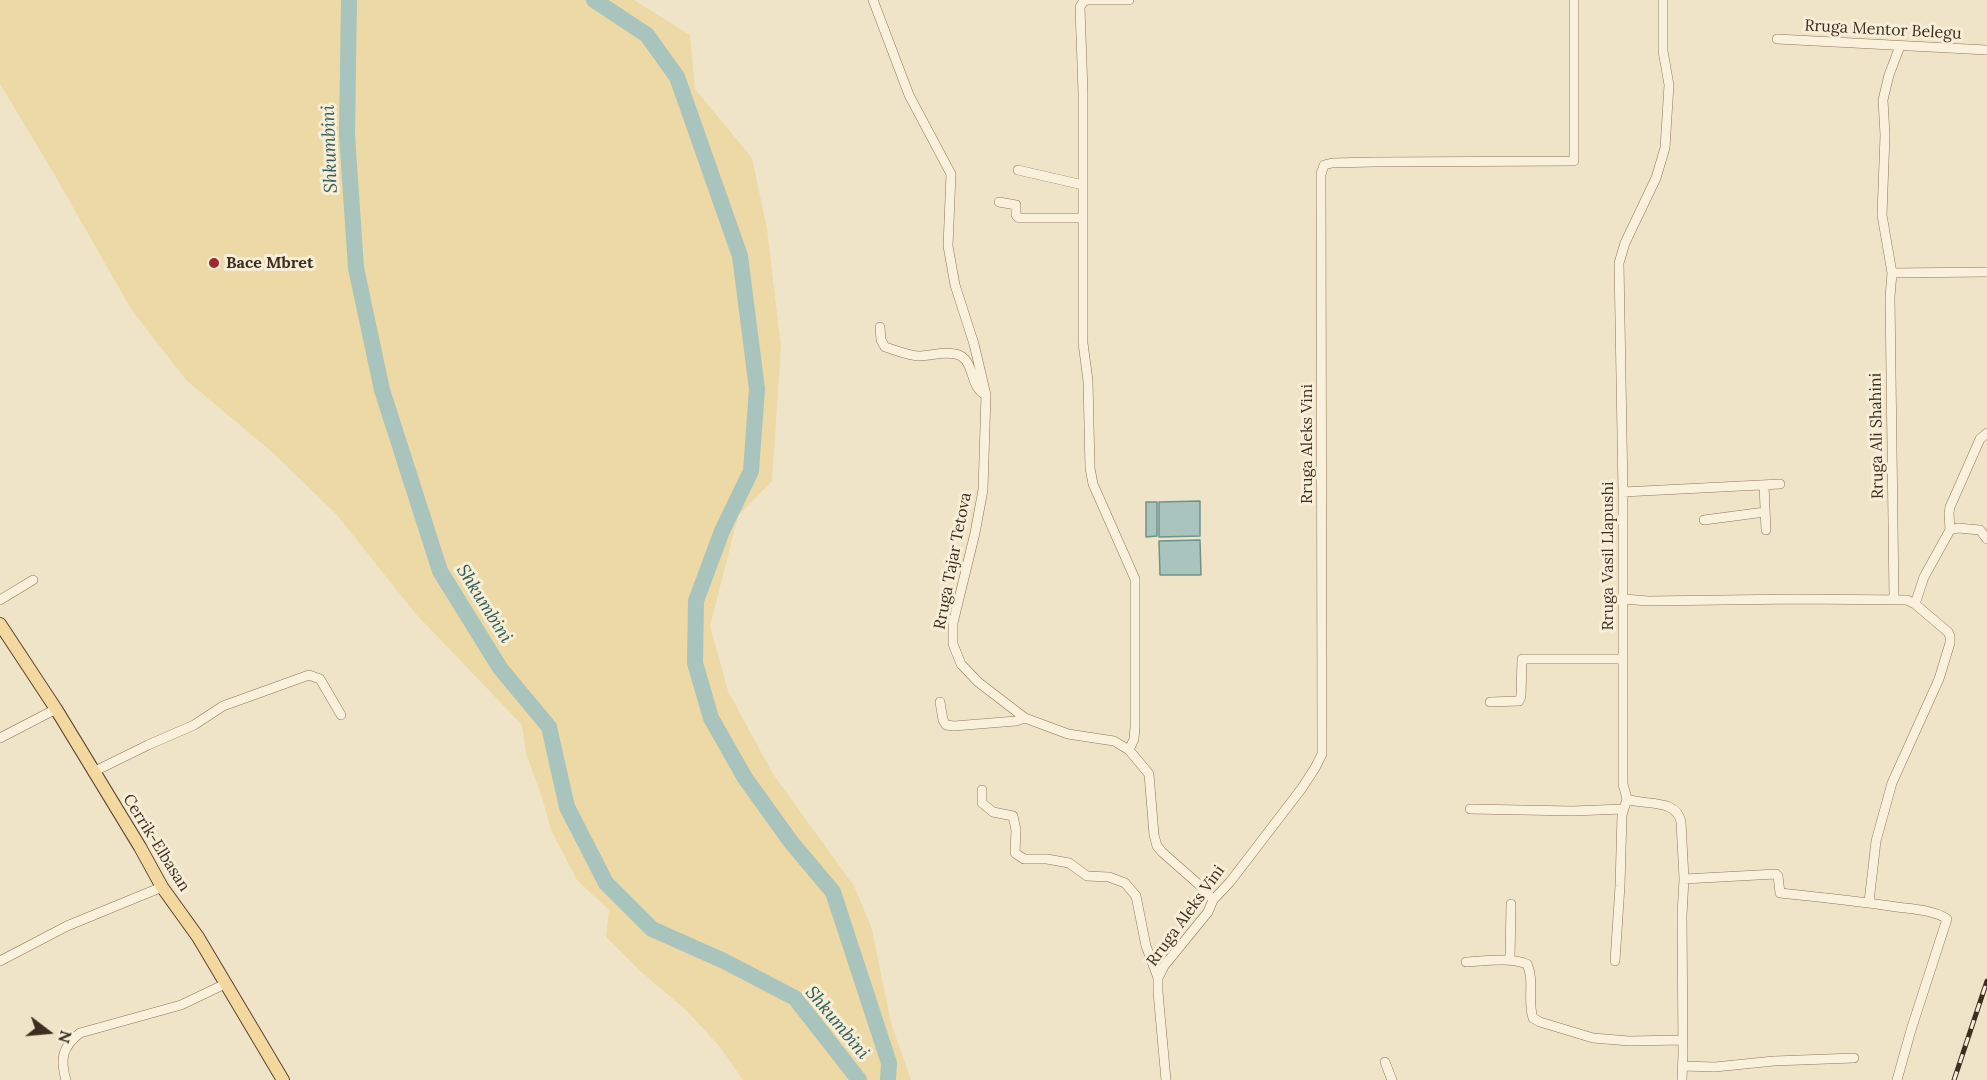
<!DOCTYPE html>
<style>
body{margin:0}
#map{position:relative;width:1987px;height:1080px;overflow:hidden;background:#f0e4c8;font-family:Lora,serif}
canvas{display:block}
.north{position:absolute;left:18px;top:1002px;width:60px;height:60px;-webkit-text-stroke:4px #f7eed8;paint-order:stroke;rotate:106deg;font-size:16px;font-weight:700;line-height:24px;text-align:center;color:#3d2e20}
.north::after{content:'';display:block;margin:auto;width:21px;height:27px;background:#3d2e20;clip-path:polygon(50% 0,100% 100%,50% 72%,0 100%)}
</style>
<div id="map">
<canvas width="1987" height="1080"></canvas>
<div class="north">N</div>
</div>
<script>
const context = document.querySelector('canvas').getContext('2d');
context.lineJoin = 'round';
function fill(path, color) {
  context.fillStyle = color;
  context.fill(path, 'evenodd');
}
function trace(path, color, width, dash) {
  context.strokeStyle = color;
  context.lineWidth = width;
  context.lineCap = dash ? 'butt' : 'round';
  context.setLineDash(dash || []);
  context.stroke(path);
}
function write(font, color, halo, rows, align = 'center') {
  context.font = font + ' Lora,serif';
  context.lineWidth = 6;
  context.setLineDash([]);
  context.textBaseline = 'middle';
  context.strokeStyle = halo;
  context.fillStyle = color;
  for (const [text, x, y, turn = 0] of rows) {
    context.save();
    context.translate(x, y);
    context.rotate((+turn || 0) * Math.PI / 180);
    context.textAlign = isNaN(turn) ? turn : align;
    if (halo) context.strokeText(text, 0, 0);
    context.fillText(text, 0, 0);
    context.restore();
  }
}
const sand = new Path2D(`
 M 0,0 L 634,0 L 690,35 L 695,89 L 752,158 L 767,229 L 781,347 L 772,481 L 738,516 L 710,626 L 728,691 L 773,774 L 854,886 L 872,929 L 891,1023 L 911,1080 L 743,1080 L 720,1047 L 687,1011 L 638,969 L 606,937 L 609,910 L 577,880 L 551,830 L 541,794 L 526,754 L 522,725 L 415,613 L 337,515 L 272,452 L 186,380 L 131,309 L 50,167 L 0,84 Z`);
const water = new Path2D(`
 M 1200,501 L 1200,536 L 1159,537 L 1159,502 Z
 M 1146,502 L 1157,502 L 1157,536 L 1146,537 Z
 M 1200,540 L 1201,575 L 1160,575 L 1159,541 Z`);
const river = new Path2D(`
 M 349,0 L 347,135 L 356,268 L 382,390 L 440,571 L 500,668 L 549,727 L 567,807 L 606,883 L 652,929 L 724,961 L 795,998 L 859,1080
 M 594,0 L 647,35 L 677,77 L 740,256 L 757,389 L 751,471 L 722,531 L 696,601 L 695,663 L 711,718 L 745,778 L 791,842 L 833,892 L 889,1063 L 888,1080`);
const minor = new Path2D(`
 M 873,0 L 909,95 L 951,174 L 948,246 L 955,285 L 974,344 L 986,395 L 983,490 L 975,533 L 953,623 L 953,644 L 961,664 L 978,682 L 1025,718 L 1068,734 L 1114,741 L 1129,750 L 1149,774 L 1154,835 L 1157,846 L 1162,852 L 1205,890 L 1213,900
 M 1129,0 L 1087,0 L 1083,2 L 1080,7 L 1083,93 L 1083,343 L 1088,381 L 1090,468 L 1093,484 L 1135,579 L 1135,727 L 1134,739 L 1129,750
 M 1663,0 L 1663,51 L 1669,85 L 1665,148 L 1656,178 L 1625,243 L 1619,263 L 1623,492 L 1623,784 L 1627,799 C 1646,806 1676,798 1681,822 L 1684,879 L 1682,915 L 1683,1053 L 1682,1080
 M 1777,39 L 1987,50
 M 1018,170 L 1083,185
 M 999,202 L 1016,205 L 1016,215 L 1019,218 L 1083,218
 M 1892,273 L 1987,272
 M 880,327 L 881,340 L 885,347 C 895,350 907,355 918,356 C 931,356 949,350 961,356 C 975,365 970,388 986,395
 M 1764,485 L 1766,530
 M 1623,492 L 1780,484
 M 1704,520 L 1765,512
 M 1950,530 L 1949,513 L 1950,507 L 1980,439 L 1987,433
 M 1624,599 L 1648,601 L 1798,599 L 1907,600 L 1915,604 L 1948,632 L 1950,636 L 1950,643 L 1939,679 L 1892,783 L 1876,841 L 1869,902
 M 1894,599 L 1890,297 L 1892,273 L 1882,215 L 1885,135 L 1883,100 L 1889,75 L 1900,46
 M 0,600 L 33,580
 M 1915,604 L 1924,577 L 1950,530 L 1958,528 L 1980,530 L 1987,539
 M 940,702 L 943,720 L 946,725 L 954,726 L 1016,721 L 1025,718
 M 1490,702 L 1519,701 L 1521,696 L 1522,659 L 1623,659
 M 0,738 L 56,709
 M 93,772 L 148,745 L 194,725 L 223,706 L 309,675 L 320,679 L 341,715
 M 982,790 L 982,803 L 993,812 L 1013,816 L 1016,830 L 1015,853 L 1024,859 L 1047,859 L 1069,863 L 1087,876 L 1109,877 L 1125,883 L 1136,896 L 1146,946 L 1158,978
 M 1470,809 L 1573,811 L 1623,809
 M 1684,879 L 1776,874 L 1778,876 L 1780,893 C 1819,897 1858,901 1897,907 C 1912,909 1935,910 1947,919 L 1911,1030 L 1897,1080
 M 1510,960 L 1511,904
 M 0,961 L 67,926 L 162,887
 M 1615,961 L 1620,886 L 1622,815 L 1627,799
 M 1466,962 C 1484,961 1510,957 1527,964 C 1535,981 1527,1001 1533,1018 L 1540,1022 L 1593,1038 L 1629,1041 L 1683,1040
 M 1385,1062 L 1392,1080
 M 1683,1066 L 1715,1067 L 1774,1061 L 1854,1058
 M 66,1080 C 60,1059 62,1047 80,1033 L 181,1005 L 225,984
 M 1166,1080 L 1158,992 L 1158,978 L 1164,966 L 1208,912 L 1213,900 L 1230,882 L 1302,788 L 1315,768 L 1322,754 L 1321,174 L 1324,165 L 1332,163 L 1373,162 L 1574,161 L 1574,0`);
const major = new Path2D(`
 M 0,624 L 56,709 L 140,847 L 162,887 L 198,937 L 283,1080`);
const rail = new Path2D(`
 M 1954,1080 L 1987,981`);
const markers = [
 [214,263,6,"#9e2a2b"]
];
const streetNames = [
 ["Rruga Mentor Belegu",1883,30,3],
 ["Rruga Ali Shahini",1877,436,-91],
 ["Rruga Aleks Vini",1307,444,-90],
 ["Rruga Vasil Llapushi",1608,556,-90],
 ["Rruga Tajar Tetova",953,561,-79],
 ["Cerrik-Elbasan",156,843,58],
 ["Rruga Aleks Vini",1186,916,-54]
];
const poiNames = [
 ["Bace Mbret",226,263]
];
const waterNames = [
 ["Shkumbini",330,149,-92],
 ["Shkumbini",484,604,58],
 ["Shkumbini",837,1023,50]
];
fill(sand, '#ecd9a5');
fill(water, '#a9c4bc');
trace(water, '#6f938a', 1.5);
trace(river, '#a9c4bc', 16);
trace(minor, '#8d765c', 10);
trace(major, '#5b4430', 14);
trace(minor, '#faf1dc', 9);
trace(major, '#f3d9a0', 12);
trace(rail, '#3d2e20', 5);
trace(rail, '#f7eed8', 3, [9]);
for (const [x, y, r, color] of markers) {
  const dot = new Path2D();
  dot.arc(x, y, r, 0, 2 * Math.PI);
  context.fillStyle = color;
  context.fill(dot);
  trace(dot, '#f7eed8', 2);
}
write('16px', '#3d2e20', '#f7eed8', streetNames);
write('bold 16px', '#3d2e20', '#f7eed8', poiNames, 'left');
write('italic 18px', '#2f5d5a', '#f7eed8', waterNames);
</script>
